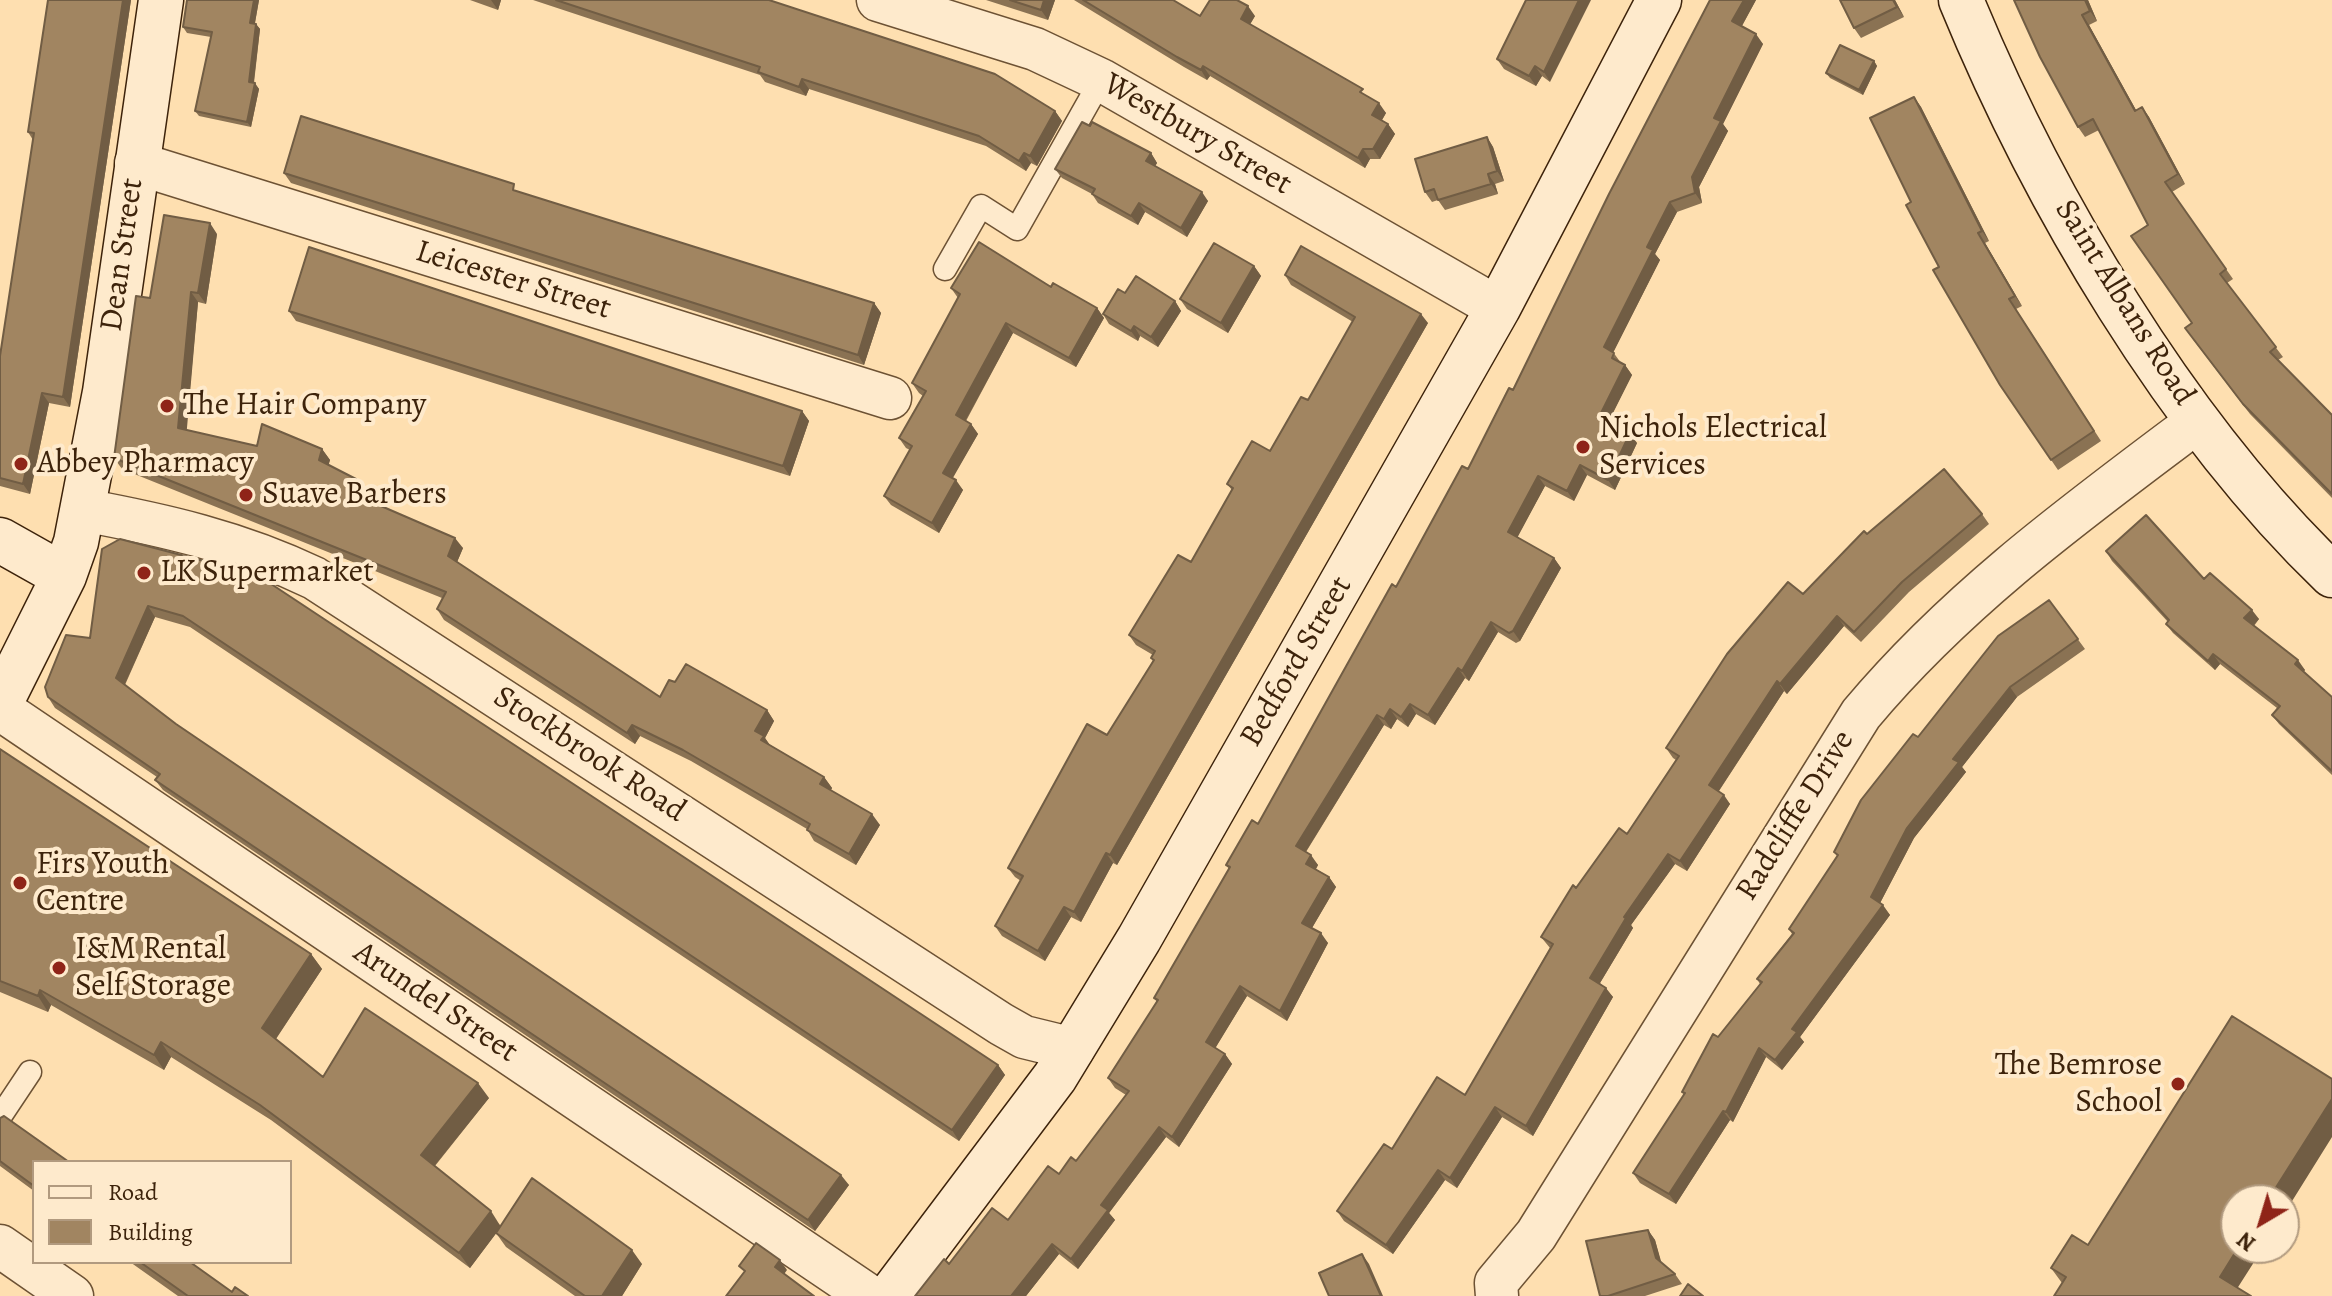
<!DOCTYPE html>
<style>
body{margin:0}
#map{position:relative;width:2332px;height:1296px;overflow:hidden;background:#fedfb0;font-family:Alegreya,serif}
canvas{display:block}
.legend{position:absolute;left:32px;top:1160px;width:260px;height:104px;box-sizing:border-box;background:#feeacc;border:2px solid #b19a7f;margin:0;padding:10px 14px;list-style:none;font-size:24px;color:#3d230b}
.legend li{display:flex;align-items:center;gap:16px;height:40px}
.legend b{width:40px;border:2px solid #b19a7f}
.north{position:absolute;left:2220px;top:1184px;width:80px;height:80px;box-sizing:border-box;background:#feeacc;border:2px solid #b19a7f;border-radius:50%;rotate:218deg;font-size:22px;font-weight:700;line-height:32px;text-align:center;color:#3d230b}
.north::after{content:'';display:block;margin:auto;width:28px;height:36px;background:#8f2418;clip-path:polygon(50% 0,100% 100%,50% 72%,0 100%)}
</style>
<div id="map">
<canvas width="2332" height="1296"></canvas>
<ul class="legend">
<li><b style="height:10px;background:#feeacc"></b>Road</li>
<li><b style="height:22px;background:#a18561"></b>Building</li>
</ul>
<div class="north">N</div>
</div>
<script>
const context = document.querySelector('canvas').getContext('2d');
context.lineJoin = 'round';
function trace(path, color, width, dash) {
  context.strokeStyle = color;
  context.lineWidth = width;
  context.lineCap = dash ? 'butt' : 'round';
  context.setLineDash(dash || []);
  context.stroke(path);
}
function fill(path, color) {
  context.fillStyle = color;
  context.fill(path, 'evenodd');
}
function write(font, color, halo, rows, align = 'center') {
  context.font = font + ' Alegreya,serif';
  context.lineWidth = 8;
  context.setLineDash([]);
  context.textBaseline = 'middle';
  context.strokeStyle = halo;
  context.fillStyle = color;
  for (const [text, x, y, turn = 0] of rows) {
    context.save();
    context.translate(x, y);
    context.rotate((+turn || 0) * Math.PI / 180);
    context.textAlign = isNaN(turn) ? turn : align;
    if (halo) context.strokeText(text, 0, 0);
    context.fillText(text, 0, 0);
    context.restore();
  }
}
const lane = new Path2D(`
 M 945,269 L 981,206 L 1017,229 L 1101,80
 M 0,1117 L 30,1072`);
const street = new Path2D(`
 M 878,0 L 1035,49 L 1101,80 L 1498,308
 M 136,163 L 890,398
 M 83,510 C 164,525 239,542 314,578 L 1001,1024 L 1024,1037 L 1073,1049
 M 0,709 L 869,1296
 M 0,1246 L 72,1296
 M 1497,1296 L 1496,1283 L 1536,1235 L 1861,714 C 1958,598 2078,511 2198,421`);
const secondary = new Path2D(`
 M 1961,0 C 2043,200 2176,425 2332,575
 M 0,540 L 64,576
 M 0,704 L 64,576 L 76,542 L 105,392 L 161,0
 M 890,1296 L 1055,1077 L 1139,939 L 1498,308 L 1659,0`);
const wall = new Path2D(`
 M 48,0 L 131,0 L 70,407 L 49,403 L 30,494 L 0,486 L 0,356 L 33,140 L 28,132 Z
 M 187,0 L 259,0 L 255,23 L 260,29 L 254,83 L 259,89 L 251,127 L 199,116 L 195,111 L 211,37 L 187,33 L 183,27 Z
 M 470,0 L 501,0 L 498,10 Z
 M 533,0 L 769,0 L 1055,111 L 1062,121 L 1037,166 L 1031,163 L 1026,171 L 986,146 L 809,89 L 806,96 L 765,82 L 760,75 Z
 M 986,0 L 1055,0 L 1048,20 Z
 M 1074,0 L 1173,0 L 1200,16 L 1255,16 L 1250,24 L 1368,97 L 1386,113 L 1382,120 L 1388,124 L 1395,134 L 1380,159 L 1370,159 L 1365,168 L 1210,76 L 1207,80 L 1184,67 Z
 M 1526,0 L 1550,82 L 1542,76 L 1536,86 L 1504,69 L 1497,59 Z
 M 1710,0 L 1756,0 L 1742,26 L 1763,44 L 1723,124 L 1728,131 L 1699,187 L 1702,203 L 1677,212 L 1655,254 L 1660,260 L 1613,352 L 1621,363 L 1625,365 L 1632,375 L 1608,422 L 1637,443 L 1615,490 L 1587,475 L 1574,501 L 1545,486 L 1517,537 L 1554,558 L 1561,568 L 1520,641 L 1516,643 L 1498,632 L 1469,681 L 1465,678 L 1435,725 L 1416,714 L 1408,727 L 1397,719 L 1391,729 L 1384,725 L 1306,852 L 1318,865 L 1316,869 L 1329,877 L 1336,887 L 1312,928 L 1328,943 L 1287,1021 L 1247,996 L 1215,1048 L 1225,1054 L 1232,1064 L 1179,1147 L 1166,1137 L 1109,1213 L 1115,1220 L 1078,1269 L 1059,1254 L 1026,1296 L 915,1296 L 949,1264 L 1008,1220 L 1059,1174 L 1076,1161 L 1126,1095 L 1115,1088 L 1108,1078 L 1157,1002 L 1154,998 L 1229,869 L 1226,865 L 1258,824 L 1396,587 L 1468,469 L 1513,390 Z
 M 1840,0 L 1895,0 L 1904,17 L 1861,38 L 1854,28 Z
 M 2014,0 L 2088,0 L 2097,21 L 2089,25 L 2136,110 L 2142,107 L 2149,117 L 2185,184 L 2172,192 L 2233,279 L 2227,283 L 2283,357 L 2278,360 L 2332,415 L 2332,498 L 2250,414 L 2192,338 L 2192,323 L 2148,225 L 2099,130 L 2085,137 L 2078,127 Z
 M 1874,61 L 1877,66 L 1863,95 L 1830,78 L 1826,73 Z
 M 1914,97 L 1921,107 L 1989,241 L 1985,243 L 2022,306 L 2016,309 L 2101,441 L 2058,470 L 2000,385 L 1939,267 L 1911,202 Z
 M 1487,137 L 1493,147 L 1504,181 L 1495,184 L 1498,194 L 1445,210 L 1438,200 L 1432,202 L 1425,192 Z
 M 1151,153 L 1157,163 L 1155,166 L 1208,201 L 1187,237 L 1145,212 L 1138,225 L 1098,203 L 1092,194 L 1062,178 L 1055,169 Z
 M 284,173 L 520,192 L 874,303 L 881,313 L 864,365 L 291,183 Z
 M 217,234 L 206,304 L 198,302 L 186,430 L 257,446 L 322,449 L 330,460 L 328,465 L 363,490 L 361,497 L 463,548 L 457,562 L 660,697 L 767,710 L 774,721 L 765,738 L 770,745 L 824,777 L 832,788 L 831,790 L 880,825 L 856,865 L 814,841 L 807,829 L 691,761 L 640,736 L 635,744 L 444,620 L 437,609 L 442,598 L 122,469 L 114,458 L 150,298 Z
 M 1254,266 L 1261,276 L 1228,333 L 1187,309 L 1180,299 Z
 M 1285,275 L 1428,323 L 1117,865 L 1113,863 L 1081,922 L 1071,917 L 1045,961 L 1002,936 L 995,926 L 1021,881 L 1015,877 L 1008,868 L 1107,735 L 1153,661 L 1151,658 L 1153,655 L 1136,645 L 1129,635 L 1191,562 L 1232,490 L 1227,484 L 1270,451 L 1308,400 L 1353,322 L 1291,285 Z
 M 1051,287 L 1097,308 L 1104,318 L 1076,367 L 1013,333 L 966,421 L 971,424 L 978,434 L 952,478 L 963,490 L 939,533 L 891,505 L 884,496 L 910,450 L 906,448 L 899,438 L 923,396 L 919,393 L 912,383 L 958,298 L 951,288 Z
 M 1125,293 L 1175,301 L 1181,311 L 1158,347 L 1140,336 L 1138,341 L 1109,324 L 1103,314 Z
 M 289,311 L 802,411 L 809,421 L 790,476 L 296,321 Z
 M 1982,514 L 1989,524 L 1909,592 L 1861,642 L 1844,626 L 1787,694 L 1784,691 L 1719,791 L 1730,804 L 1687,871 L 1675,864 L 1631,925 L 1633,928 L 1600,983 L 1613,997 L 1533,1136 L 1502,1117 L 1457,1188 L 1445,1180 L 1393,1254 L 1344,1221 L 1337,1211 L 1392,1149 L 1465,1095 L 1550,948 L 1541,937 L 1576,888 L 1627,834 L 1676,760 L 1673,758 L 1666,748 L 1803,594 L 1867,534 Z
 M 102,549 L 998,1065 L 1005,1075 L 959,1141 L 190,627 L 155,617 L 125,685 L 176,724 L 849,1185 L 815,1231 L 163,790 L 155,780 L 157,777 L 55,708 L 48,697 L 90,638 Z
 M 2106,551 L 2204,579 L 2259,619 L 2254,626 L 2305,670 L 2303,672 L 2332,697 L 2332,775 L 2279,724 L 2272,715 L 2277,708 L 2220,664 L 2215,670 L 2173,633 L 2166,624 L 2168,622 L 2112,561 Z
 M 2049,600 L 2085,649 L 2017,697 L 1962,767 L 1966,772 L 1914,838 L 1880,903 L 1890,915 L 1800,1037 L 1804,1042 L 1782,1070 L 1766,1057 L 1733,1122 L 1730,1120 L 1676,1204 L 1640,1183 L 1633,1173 L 1684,1095 L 1682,1092 L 1760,984 L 1757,979 L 1792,934 L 1789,929 L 1837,856 L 1834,852 L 1918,737 Z
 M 0,749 L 311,954 L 322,969 L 276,1039 L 323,1077 L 489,1098 L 435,1166 L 501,1226 L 642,1264 L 622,1296 L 575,1296 L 506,1247 L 496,1233 L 470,1268 L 271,1120 L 171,1057 L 164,1070 L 51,1005 L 48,1012 L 0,992 Z
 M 0,1118 L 34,1162 L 34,1191 L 0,1166 Z
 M 1648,1230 L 1655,1240 L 1661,1263 L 1675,1274 L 1682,1284 L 1645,1296 L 1600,1296 Z
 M 2088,1245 L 2238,1288 L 2062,1283 L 2051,1268 Z
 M 130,1262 L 190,1262 L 232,1292 L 248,1296 L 178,1296 Z`);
const shadedWall = new Path2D(`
 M 123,0 L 131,0 L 70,407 L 63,397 Z
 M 254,0 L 259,0 L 254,28 L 250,23 Z
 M 491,0 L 501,0 L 498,10 Z
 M 1044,0 L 1055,0 L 1048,20 L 1041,10 Z
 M 1579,0 L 1591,0 L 1550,82 L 1544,72 Z
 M 1744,0 L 1756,0 L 1739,31 L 1732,21 Z
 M 1893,0 L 1895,0 L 1904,17 L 1897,7 Z
 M 2085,0 L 2088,0 L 2097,21 L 2090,11 Z
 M 1248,6 L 1255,16 L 1248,28 L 1241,19 Z
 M 2082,15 L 2089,25 L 2142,121 L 2135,111 Z
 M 256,24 L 260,29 L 253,88 L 249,82 Z
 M 1756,34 L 1763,44 L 1723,124 L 1728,131 L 1699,187 L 1702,203 L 1695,193 L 1692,177 L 1714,118 Z
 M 1874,61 L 1877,66 L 1863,95 L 1859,90 Z
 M 1203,66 L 1210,76 L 1207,80 L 1201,70 Z
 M 1535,66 L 1542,76 L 1536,86 L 1529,76 Z
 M 802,79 L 809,89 L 806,96 L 799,87 Z
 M 255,83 L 259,89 L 251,127 L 247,122 Z
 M 1914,97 L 1921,107 L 1989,241 L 1982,231 Z
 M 1379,103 L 1386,113 L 1379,125 L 1372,115 Z
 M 2142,107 L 2149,117 L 2185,184 L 2178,174 Z
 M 1055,111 L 1062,121 L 1037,166 L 1030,156 Z
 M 1388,124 L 1395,134 L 1380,159 L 1373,149 Z
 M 1487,137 L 1493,147 L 1504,181 L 1497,171 Z
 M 1363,149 L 1370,159 L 1365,168 L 1358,158 Z
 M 1024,153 L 1031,163 L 1026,171 L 1019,161 Z
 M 1151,153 L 1157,163 L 1153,170 L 1146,161 Z
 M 1488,174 L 1495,184 L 1498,194 L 1491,184 Z
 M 1202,192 L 1208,201 L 1187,237 L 1181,228 Z
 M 1670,202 L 1677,212 L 1655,254 L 1660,260 L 1611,357 L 1604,347 L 1647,247 Z
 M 1139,203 L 1145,212 L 1138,225 L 1131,216 Z
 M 210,223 L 217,234 L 206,304 L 198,293 Z
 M 1978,233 L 1985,243 L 2022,306 L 2015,296 Z
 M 1254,266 L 1261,276 L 1228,333 L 1221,323 Z
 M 191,292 L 198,302 L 186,439 L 178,428 Z
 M 1175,301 L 1181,311 L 1158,347 L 1151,337 Z
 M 874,303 L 881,313 L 864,365 L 858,355 Z
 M 1097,308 L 1104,318 L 1076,367 L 1069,358 Z
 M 1421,314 L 1428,323 L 1117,865 L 1110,855 Z
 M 1006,323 L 1013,333 L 963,425 L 956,415 Z
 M 1134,326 L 1140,336 L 1138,341 L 1131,331 Z
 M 1625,365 L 1632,375 L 1606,427 L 1599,417 Z
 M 42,393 L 49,403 L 30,494 L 23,484 Z
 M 802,411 L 809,421 L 790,476 L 783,466 Z
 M 971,424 L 978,434 L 950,483 L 943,473 Z
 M 1630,433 L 1637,443 L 1615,490 L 1608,480 Z
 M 322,449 L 330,460 L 327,471 L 319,460 Z
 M 1580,465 L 1587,475 L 1574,501 L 1567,491 Z
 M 1538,476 L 1545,486 L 1515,542 L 1508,532 Z
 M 356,479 L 363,490 L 358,504 L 351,493 Z
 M 956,480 L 963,490 L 939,533 L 932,523 Z
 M 455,538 L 463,548 L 455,567 L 448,556 Z
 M 1554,558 L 1561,568 L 1520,641 L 1513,631 Z
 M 148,606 L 155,617 L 123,688 L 116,678 Z
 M 2252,610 L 2259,619 L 2251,628 L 2244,618 Z
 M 1837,616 L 1844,626 L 1787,694 L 1780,684 Z
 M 1491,622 L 1498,632 L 1469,681 L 1462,671 Z
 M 2213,654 L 2220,664 L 2215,670 L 2208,661 Z
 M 2298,660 L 2305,670 L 2302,674 L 2295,664 Z
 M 1458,668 L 1465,678 L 1435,725 L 1428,715 Z
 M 1777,681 L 1784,691 L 1716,795 L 1709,785 Z
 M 2010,687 L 2017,697 L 1962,767 L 1966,772 L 1914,838 L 1878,907 L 1871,897 L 1907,828 L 1953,759 Z
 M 1410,704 L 1416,714 L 1408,727 L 1401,717 Z
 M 1390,709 L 1397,719 L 1391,729 L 1384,719 Z
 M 767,710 L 774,721 L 765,738 L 771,747 L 769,751 L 755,731 Z
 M 1377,715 L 1384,725 L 1303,856 L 1296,846 Z
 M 632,725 L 640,736 L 635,744 L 627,733 Z
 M 824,777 L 832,788 L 828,795 L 820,784 Z
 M 1724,795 L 1730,804 L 1687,871 L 1680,861 Z
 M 872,814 L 880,825 L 856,865 L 849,854 Z
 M 1106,853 L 1113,863 L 1081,922 L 1074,912 Z
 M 1668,854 L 1675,864 L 1631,925 L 1633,928 L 1597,988 L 1590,978 L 1624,917 Z
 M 1311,855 L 1318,865 L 1313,874 L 1306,864 Z
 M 1329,877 L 1336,887 L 1309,933 L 1302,923 Z
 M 1883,905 L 1890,915 L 1800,1037 L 1804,1042 L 1782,1070 L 1775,1060 L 1792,1029 Z
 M 1064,907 L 1071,917 L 1045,961 L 1038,951 Z
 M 1321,933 L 1328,943 L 1287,1021 L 1280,1011 Z
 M 311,954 L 322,969 L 273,1043 L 262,1028 Z
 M 1240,986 L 1247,996 L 1213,1052 L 1206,1042 Z
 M 1606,988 L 1613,997 L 1533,1136 L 1526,1126 Z
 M 40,990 L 51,1005 L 48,1012 L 38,996 Z
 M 161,1042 L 171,1057 L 164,1070 L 154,1055 Z
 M 1759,1048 L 1766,1057 L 1733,1122 L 1726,1112 Z
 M 1225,1054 L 1232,1064 L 1179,1147 L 1172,1137 Z
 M 998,1065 L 1005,1075 L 959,1141 L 952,1130 Z
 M 478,1083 L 489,1098 L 431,1170 L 421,1155 Z
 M 2332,1099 L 2332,1137 L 2284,1214 L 2284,1200 L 2268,1200 Z
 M 1495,1107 L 1502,1117 L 1457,1188 L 1450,1178 Z
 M 1723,1111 L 1730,1120 L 1676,1204 L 1669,1194 Z
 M 1159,1127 L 1166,1137 L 1109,1213 L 1115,1220 L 1078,1269 L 1071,1259 L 1101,1205 Z
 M 1438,1170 L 1445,1180 L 1393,1254 L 1386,1245 Z
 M 841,1175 L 849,1185 L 815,1231 L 808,1220 Z
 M 491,1211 L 501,1227 L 470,1268 L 459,1253 Z
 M 1648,1230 L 1655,1240 L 1663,1268 L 1656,1258 Z
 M 1052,1244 L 1059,1254 L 1026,1296 L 1011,1296 Z
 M 2238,1248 L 2263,1248 L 2233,1295 L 2220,1277 Z
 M 632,1250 L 642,1264 L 622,1296 L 602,1296 Z
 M 1362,1254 L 1369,1264 L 1383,1296 L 1381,1296 Z
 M 780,1260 L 787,1270 L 782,1277 L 775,1267 Z`);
const building = new Path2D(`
 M 48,0 L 123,0 L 63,397 L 42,393 L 23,484 L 0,478 L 0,356 L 34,133 L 28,132 Z
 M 187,0 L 254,0 L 250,23 L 256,24 L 249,82 L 255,83 L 247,122 L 195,111 L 212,32 L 183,27 Z
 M 556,0 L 769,0 L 995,74 L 1055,111 L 1030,156 L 1024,153 L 1019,161 L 979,136 L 802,79 L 799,87 L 758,72 L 760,67 Z
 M 1010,0 L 1044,0 L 1041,10 Z
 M 1083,0 L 1173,0 L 1200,16 L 1210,0 L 1237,0 L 1248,6 L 1241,19 L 1363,89 L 1360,92 L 1379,103 L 1372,115 L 1388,124 L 1373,149 L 1363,149 L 1358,158 L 1203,66 L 1201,70 L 1177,57 Z
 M 1526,0 L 1579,0 L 1544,72 L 1535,66 L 1529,76 L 1497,59 Z
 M 1710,0 L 1744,0 L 1732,21 L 1756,34 L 1714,118 L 1721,121 L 1692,177 L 1695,193 L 1670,202 L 1647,247 L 1653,250 L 1604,347 L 1614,353 L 1612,358 L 1625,365 L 1599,417 L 1630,433 L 1608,480 L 1580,465 L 1567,491 L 1538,476 L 1508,532 L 1554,558 L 1513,631 L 1509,633 L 1491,622 L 1462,671 L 1458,668 L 1428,715 L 1410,704 L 1401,717 L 1390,709 L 1384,719 L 1377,715 L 1296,846 L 1311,855 L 1306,864 L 1329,877 L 1302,923 L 1321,933 L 1280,1011 L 1240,986 L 1206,1042 L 1225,1054 L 1172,1137 L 1159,1127 L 1101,1205 L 1108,1210 L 1071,1259 L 1052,1244 L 1011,1296 L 915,1296 L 944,1259 L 949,1264 L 992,1208 L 1008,1220 L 1048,1166 L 1059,1174 L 1071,1157 L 1076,1161 L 1129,1091 L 1108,1078 L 1158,1000 L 1154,998 L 1230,867 L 1226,865 L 1252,820 L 1258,824 L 1392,584 L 1396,587 L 1462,466 L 1468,469 L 1509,388 L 1513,390 L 1609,194 Z
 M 1840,0 L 1893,0 L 1897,7 L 1854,28 Z
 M 2014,0 L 2085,0 L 2090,11 L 2082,15 L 2135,111 L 2142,107 L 2178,174 L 2165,182 L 2226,269 L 2220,274 L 2276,347 L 2270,352 L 2332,415 L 2332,494 L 2243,404 L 2185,328 L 2192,323 L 2131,236 L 2148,225 L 2093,119 L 2078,127 L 2040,57 Z
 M 1840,45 L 1874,61 L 1859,90 L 1826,73 Z
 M 1914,97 L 1982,231 L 1978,233 L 2015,296 L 2009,299 L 2094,431 L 2051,460 L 2000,385 L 1933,270 L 1939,267 L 1906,205 L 1911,202 L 1870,118 Z
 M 301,116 L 514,184 L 513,190 L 874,303 L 858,355 L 284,173 Z
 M 1082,122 L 1090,126 L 1092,122 L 1151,153 L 1146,161 L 1202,192 L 1181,228 L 1139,203 L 1131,216 L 1092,194 L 1095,189 L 1055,169 Z
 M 1487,137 L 1497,171 L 1488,174 L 1491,184 L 1438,200 L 1434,189 L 1425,192 L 1415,159 Z
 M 164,215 L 210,223 L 198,293 L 191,292 L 178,428 L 257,446 L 262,424 L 322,449 L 319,460 L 356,479 L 351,493 L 455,538 L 448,556 L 660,697 L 669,680 L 675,682 L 686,664 L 767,710 L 755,731 L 764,736 L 761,740 L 824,777 L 820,784 L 872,814 L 849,854 L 807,830 L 810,824 L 683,750 L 632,725 L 627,733 L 437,609 L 446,592 L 114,458 L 136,296 L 150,298 Z
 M 979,242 L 1051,287 L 1053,283 L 1097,308 L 1069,358 L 1006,323 L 956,415 L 971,424 L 943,473 L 956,480 L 932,523 L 884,496 L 912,446 L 899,438 L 926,391 L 912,383 L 960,294 L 951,288 Z
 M 1214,243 L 1254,266 L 1221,323 L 1180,299 Z
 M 1301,246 L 1421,314 L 1110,855 L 1106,853 L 1074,912 L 1064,907 L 1038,951 L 995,926 L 1023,876 L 1008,868 L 1087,724 L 1107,735 L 1154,660 L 1151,658 L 1155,651 L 1129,635 L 1178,555 L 1191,562 L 1233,488 L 1227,484 L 1252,441 L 1270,451 L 1301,397 L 1308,400 L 1355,317 L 1285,275 Z
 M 309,247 L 802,411 L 783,466 L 289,311 Z
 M 1136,276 L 1175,301 L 1151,337 L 1134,326 L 1131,331 L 1103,314 L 1118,289 L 1125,293 Z
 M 1944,469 L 1982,514 L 1902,582 L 1854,632 L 1837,616 L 1780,684 L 1777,681 L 1709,785 L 1724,795 L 1680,861 L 1668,854 L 1624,917 L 1626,918 L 1590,978 L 1606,988 L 1526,1126 L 1495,1107 L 1450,1178 L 1438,1170 L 1386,1245 L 1337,1211 L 1384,1144 L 1392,1149 L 1437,1077 L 1465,1095 L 1553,944 L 1541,937 L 1573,885 L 1576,888 L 1619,828 L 1627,834 L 1679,756 L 1666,748 L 1727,654 L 1788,582 L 1803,594 L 1864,531 L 1867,534 Z
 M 2146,515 L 2204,579 L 2210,573 L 2252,610 L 2244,618 L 2298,660 L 2295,664 L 2332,697 L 2332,771 L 2272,715 L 2280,706 L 2213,654 L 2208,661 L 2166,624 L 2169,620 L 2106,551 Z
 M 120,539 L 231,568 L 233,563 L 247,568 L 998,1065 L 952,1130 L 183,616 L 148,606 L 116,678 L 176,724 L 841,1175 L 808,1220 L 155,780 L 160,774 L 48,697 L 45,687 L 66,635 L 90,638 L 102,549 Z
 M 2049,600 L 2078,639 L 2010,687 L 1953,759 L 1959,762 L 1907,828 L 1871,897 L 1883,905 L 1792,1029 L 1797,1032 L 1775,1060 L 1759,1048 L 1726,1112 L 1723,1111 L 1669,1194 L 1633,1173 L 1685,1093 L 1682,1092 L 1713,1034 L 1718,1037 L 1762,982 L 1757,979 L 1794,933 L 1789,929 L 1838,855 L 1834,852 L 1861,800 L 1913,734 L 1918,737 L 1998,636 Z
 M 0,749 L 311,954 L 262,1028 L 323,1077 L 365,1008 L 478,1083 L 421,1155 L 491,1211 L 459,1253 L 260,1105 L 161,1042 L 154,1055 L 40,990 L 38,996 L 0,981 Z
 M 2232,1016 L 2332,1079 L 2332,1099 L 2268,1200 L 2236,1200 L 2236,1248 L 2238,1248 L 2220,1277 L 2251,1296 L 2054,1296 L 2066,1277 L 2051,1268 L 2072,1235 L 2088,1245 Z
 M 4,1116 L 69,1162 L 34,1162 L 34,1186 L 0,1161 L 0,1118 Z
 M 532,1178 L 632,1250 L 602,1296 L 585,1296 L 496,1233 Z
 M 1648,1230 L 1656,1258 L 1675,1274 L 1608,1296 L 1600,1296 L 1586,1241 Z
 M 756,1243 L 780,1260 L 775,1267 L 814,1296 L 726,1296 L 745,1271 L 739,1266 Z
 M 1362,1254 L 1381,1296 L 1329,1296 L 1319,1273 Z
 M 140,1262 L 190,1262 L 232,1292 L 235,1287 L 248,1296 L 188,1296 Z
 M 1688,1284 L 1703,1296 L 1680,1296 Z`);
const markers = [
 [167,406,8,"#8f2418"],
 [1583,447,8,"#8f2418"],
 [21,464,8,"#8f2418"],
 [246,495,8,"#8f2418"],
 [144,573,8,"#8f2418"],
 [20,883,8,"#8f2418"],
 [59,968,8,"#8f2418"],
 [2178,1084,8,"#8f2418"]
];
const streetNames = [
 ["Westbury Street",1197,135,30],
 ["Dean Street",123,255,-82],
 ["Leicester Street",513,281,17],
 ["Saint Albans Road",2124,303,58],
 ["Bedford Street",1297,662,-60],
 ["Stockbrook Road",589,755,33],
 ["Radcliffe Drive",1796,816,-58],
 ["Arundel Street",435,1003,34]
];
const poiNames = [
 ["The Hair Company",183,406],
 ["Nichols Electrical",1599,429],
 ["Services",1599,466],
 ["Abbey Pharmacy",37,464],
 ["Suave Barbers",262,495],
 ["LK Supermarket",160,573],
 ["Firs Youth",36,865],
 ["Centre",36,902],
 ["I&M Rental",75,950],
 ["Self Storage",75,987],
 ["The Bemrose",2162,1066,"right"],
 ["School",2162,1103,"right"]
];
trace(lane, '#6d5234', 25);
trace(street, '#6d5234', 45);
trace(secondary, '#3d230b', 47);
trace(lane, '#feeacc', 22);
trace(street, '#feeacc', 42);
trace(secondary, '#feeacc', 44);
fill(wall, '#8a7253');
fill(shadedWall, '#715d44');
fill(building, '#a18561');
trace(building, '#715d44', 2);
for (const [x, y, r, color] of markers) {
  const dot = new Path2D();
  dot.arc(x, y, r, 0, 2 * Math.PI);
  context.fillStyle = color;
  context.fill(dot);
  trace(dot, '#feeacc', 3);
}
write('32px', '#3d230b', '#feeacc', streetNames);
write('32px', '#3d230b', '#feeacc', poiNames, 'left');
</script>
